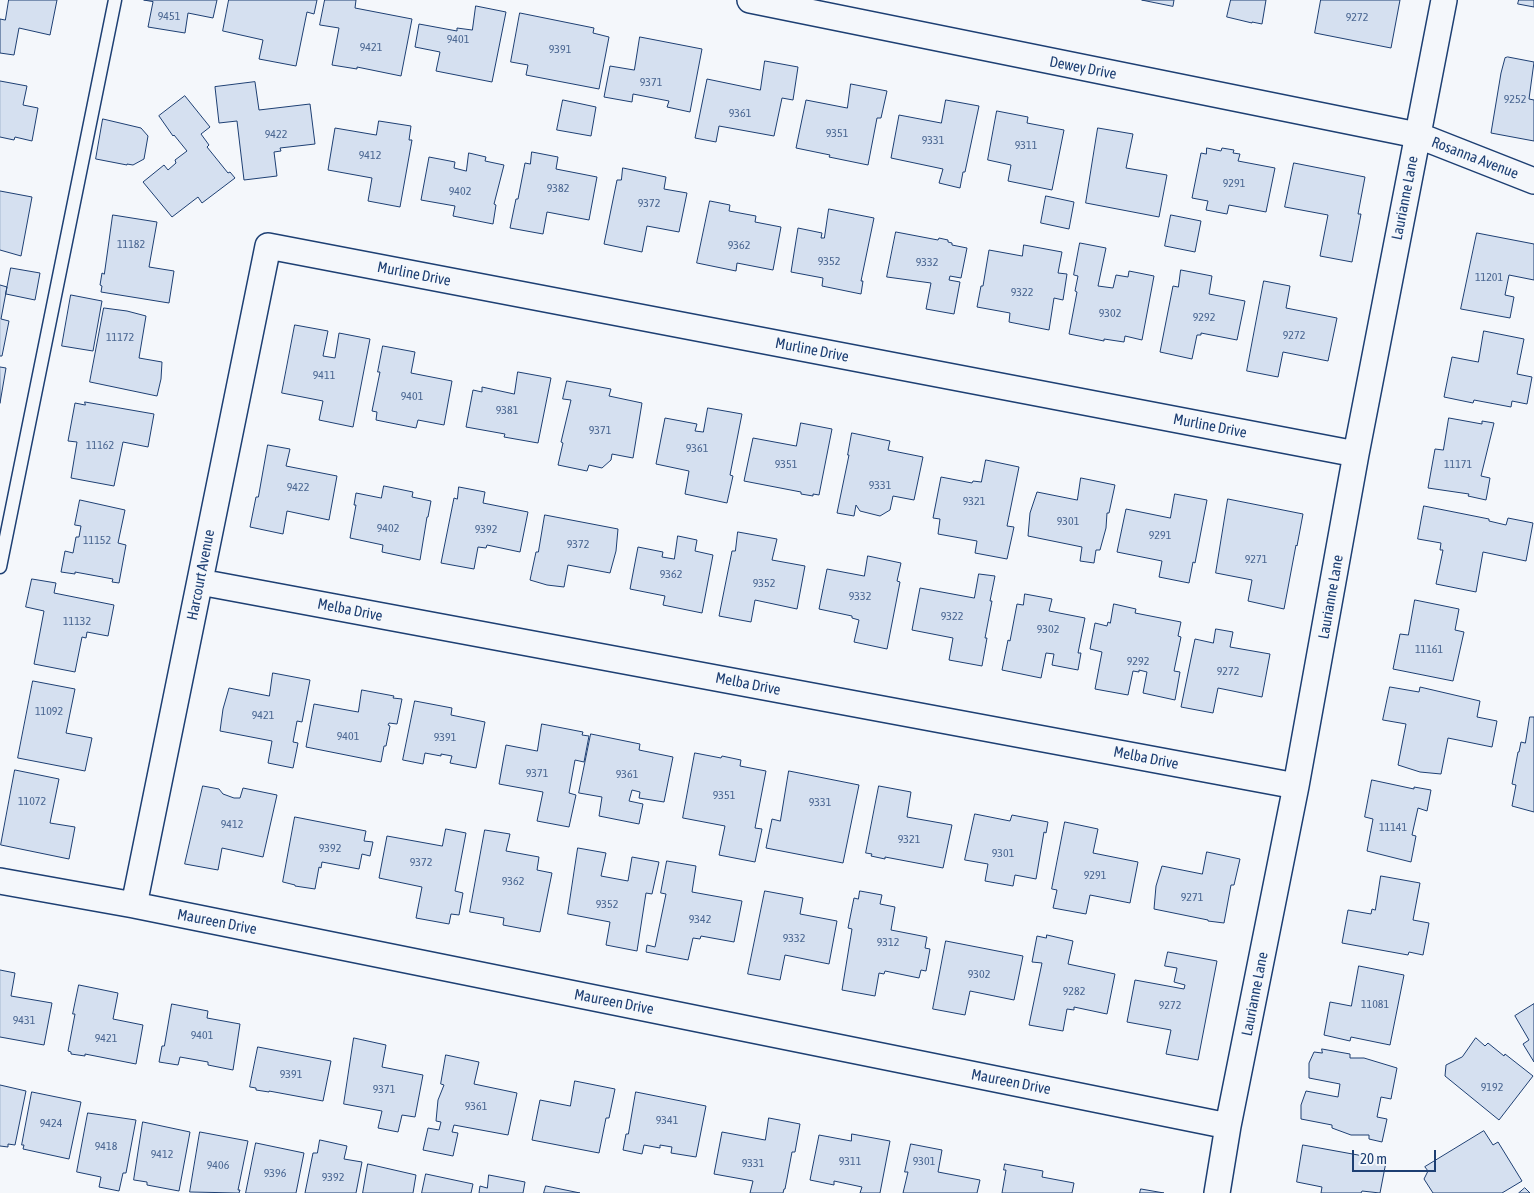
<!DOCTYPE html>
<style>
body{margin:0}
#map{position:relative;width:1534px;height:1193px;overflow:hidden;background:#f4f7fb;font-family:"Asap Condensed",sans-serif}
canvas{display:block}
.scale{position:absolute;left:1352px;top:1150px;width:84px;height:22px;box-sizing:border-box;border:2px solid #1d3f73;border-top:0;padding-left:6px;font-size:15px;line-height:18px;white-space:nowrap;color:#1d3f73;-webkit-text-stroke:4px #f4f7fb;paint-order:stroke}
</style>
<div id="map">
<canvas width="1534" height="1193"></canvas>
<div class="scale">20 m</div>
</div>
<script>
const context = document.querySelector('canvas').getContext('2d');
context.lineJoin = 'round';
function fill(path, color) {
  context.fillStyle = color;
  context.fill(path, 'evenodd');
}
function trace(path, color, width, dash) {
  context.strokeStyle = color;
  context.lineWidth = width;
  context.lineCap = dash ? 'butt' : 'round';
  context.setLineDash(dash || []);
  context.stroke(path);
}
function write(font, color, halo, rows, align = 'center') {
  context.font = font + ' "Asap Condensed",sans-serif';
  context.lineWidth = 4;
  context.setLineDash([]);
  context.textBaseline = 'middle';
  context.strokeStyle = halo;
  context.fillStyle = color;
  for (const [text, x, y, turn = 0] of rows) {
    context.save();
    context.translate(x, y);
    context.rotate((+turn || 0) * Math.PI / 180);
    context.textAlign = isNaN(turn) ? turn : align;
    if (halo) context.strokeText(text, 0, 0);
    context.fillText(text, 0, 0);
    context.restore();
  }
}
const building = new Path2D(`
 M 9,0 L 57,0 L 50,35 L 19,28 L 14,55 L 0,53 L 0,19 L 5,20 Z
 M 144,0 L 217,0 L 213,18 L 188,13 L 185,33 L 148,27 L 153,2 Z
 M 229,0 L 317,0 L 314,14 L 307,12 L 296,66 L 259,59 L 263,40 L 223,31 Z
 M 325,0 L 356,0 L 355,8 L 412,19 L 401,76 L 357,67 L 357,69 L 332,65 L 339,28 L 320,25 Z
 M 1142,0 L 1174,0 L 1173,6 Z
 M 1231,0 L 1266,0 L 1262,24 L 1252,22 L 1252,23 L 1227,17 Z
 M 1321,0 L 1400,0 L 1391,48 L 1315,33 Z
 M 1519,0 L 1534,0 L 1534,7 L 1518,4 Z
 M 476,6 L 506,12 L 492,82 L 436,71 L 440,52 L 415,47 L 419,24 L 457,31 L 457,28 L 472,30 Z
 M 520,13 L 594,28 L 593,33 L 609,37 L 599,89 L 526,75 L 528,65 L 511,62 Z
 M 640,37 L 702,49 L 690,112 L 667,107 L 669,101 L 633,94 L 632,102 L 604,97 L 610,66 L 634,70 Z
 M 1508,57 L 1534,62 L 1529,99 L 1534,100 L 1534,141 L 1491,133 L 1501,73 L 1505,58 Z
 M 765,61 L 798,67 L 793,100 L 782,98 L 774,136 L 719,126 L 716,142 L 695,138 L 707,79 L 760,90 Z
 M 0,81 L 27,86 L 23,105 L 38,108 L 32,141 L 15,137 L 14,140 L 0,137 Z
 M 255,82 L 259,110 L 310,104 L 315,144 L 280,148 L 281,151 L 274,152 L 277,176 L 244,180 L 237,121 L 219,123 L 215,87 Z
 M 851,84 L 887,91 L 881,118 L 877,118 L 868,165 L 829,157 L 830,155 L 796,148 L 806,100 L 847,108 Z
 M 185,96 L 210,127 L 201,134 L 209,145 L 207,147 L 228,173 L 230,172 L 235,178 L 202,203 L 198,197 L 172,217 L 143,182 L 164,165 L 168,170 L 176,163 L 175,160 L 187,151 L 174,135 L 173,136 L 159,116 Z
 M 563,100 L 596,107 L 591,136 L 557,130 Z
 M 946,100 L 979,106 L 965,172 L 963,172 L 960,188 L 939,183 L 943,169 L 891,158 L 899,115 L 941,123 Z
 M 997,111 L 1028,117 L 1027,123 L 1064,130 L 1052,190 L 1008,181 L 1011,165 L 988,160 Z
 M 103,119 L 141,128 L 148,136 L 144,159 L 133,165 L 127,164 L 127,165 L 96,159 Z
 M 379,121 L 411,126 L 409,140 L 412,140 L 400,207 L 368,201 L 372,178 L 328,170 L 335,128 L 376,135 Z
 M 1098,128 L 1133,134 L 1126,168 L 1167,175 L 1159,217 L 1086,203 Z
 M 1207,148 L 1221,151 L 1222,148 L 1234,150 L 1233,153 L 1240,154 L 1238,161 L 1275,168 L 1266,212 L 1229,205 L 1227,214 L 1206,210 L 1208,201 L 1192,198 L 1201,153 L 1206,154 Z
 M 532,152 L 558,157 L 556,169 L 597,177 L 589,220 L 547,212 L 543,234 L 510,228 L 516,199 L 518,199 L 525,163 L 530,164 Z
 M 469,153 L 486,157 L 485,161 L 504,165 L 494,204 L 496,205 L 493,224 L 453,216 L 455,206 L 421,200 L 429,157 L 455,162 L 454,168 L 466,171 Z
 M 1294,163 L 1365,177 L 1358,214 L 1361,214 L 1352,262 L 1320,256 L 1328,215 L 1285,207 Z
 M 623,168 L 666,177 L 664,189 L 687,193 L 679,232 L 647,226 L 642,252 L 604,244 L 617,180 L 621,180 Z
 M 0,191 L 32,197 L 21,256 L 0,250 Z
 M 1046,196 L 1074,202 L 1069,229 L 1041,223 Z
 M 710,201 L 730,205 L 729,211 L 756,216 L 755,222 L 781,227 L 773,270 L 737,263 L 736,271 L 697,263 Z
 M 829,209 L 874,218 L 861,281 L 863,281 L 861,294 L 822,286 L 823,278 L 791,272 L 798,228 L 822,233 L 821,238 L 824,238 Z
 M 113,215 L 157,222 L 149,267 L 174,271 L 169,303 L 101,292 L 102,286 L 100,285 L 102,273 L 104,274 Z
 M 1171,215 L 1201,221 L 1195,252 L 1165,246 Z
 M 896,232 L 938,240 L 939,238 L 948,240 L 948,242 L 952,243 L 952,245 L 967,248 L 961,278 L 950,276 L 949,280 L 960,282 L 954,314 L 926,309 L 931,283 L 887,277 Z
 M 1477,233 L 1534,244 L 1534,280 L 1509,275 L 1505,295 L 1514,297 L 1510,318 L 1461,309 Z
 M 1080,243 L 1106,248 L 1098,286 L 1113,288 L 1116,275 L 1128,277 L 1129,271 L 1154,276 L 1142,340 L 1125,336 L 1124,342 L 1104,339 L 1104,341 L 1069,334 L 1077,292 L 1075,291 L 1078,276 L 1074,275 Z
 M 1024,245 L 1062,252 L 1058,273 L 1067,274 L 1063,300 L 1054,298 L 1049,330 L 1009,322 L 1010,313 L 977,307 L 981,286 L 983,286 L 989,250 L 1022,256 Z
 M 11,268 L 40,273 L 35,300 L 6,294 Z
 M 1181,270 L 1212,276 L 1209,294 L 1245,301 L 1237,340 L 1201,333 L 1201,335 L 1197,335 L 1192,359 L 1160,352 L 1173,286 L 1178,287 Z
 M 1264,281 L 1290,286 L 1286,308 L 1337,318 L 1328,361 L 1283,352 L 1278,377 L 1247,371 Z
 M 0,285 L 7,287 L 1,319 L 9,321 L 2,356 L 0,356 Z
 M 71,295 L 102,301 L 93,351 L 62,346 Z
 M 104,308 L 127,311 L 146,316 L 139,358 L 162,362 L 161,379 L 157,396 L 90,382 Z
 M 295,325 L 328,331 L 323,356 L 335,358 L 339,333 L 370,339 L 353,427 L 319,420 L 323,401 L 282,393 Z
 M 1484,331 L 1524,339 L 1517,374 L 1532,377 L 1527,404 L 1512,401 L 1511,407 L 1474,400 L 1473,403 L 1444,397 L 1452,357 L 1478,362 Z
 M 383,346 L 415,352 L 411,373 L 452,381 L 444,425 L 418,420 L 416,428 L 376,420 L 377,412 L 372,411 L 380,372 L 378,372 Z
 M 0,367 L 6,368 L 0,403 Z
 M 518,372 L 551,378 L 538,443 L 504,437 L 505,434 L 466,427 L 473,390 L 482,392 L 482,387 L 514,394 Z
 M 567,381 L 611,389 L 609,396 L 642,403 L 633,458 L 612,454 L 611,460 L 602,468 L 589,465 L 587,471 L 558,465 L 563,443 L 561,442 L 571,400 L 563,399 Z
 M 85,402 L 154,414 L 148,447 L 123,442 L 114,486 L 71,478 L 77,442 L 68,441 L 75,403 L 85,405 Z
 M 708,408 L 742,414 L 730,475 L 733,476 L 727,503 L 685,494 L 689,471 L 656,464 L 665,418 L 697,424 L 695,431 L 703,432 Z
 M 1449,418 L 1482,424 L 1482,421 L 1494,423 L 1481,476 L 1490,478 L 1486,500 L 1468,496 L 1469,494 L 1428,488 L 1435,449 L 1443,450 Z
 M 801,423 L 832,429 L 819,495 L 813,494 L 813,496 L 801,494 L 801,492 L 744,481 L 753,438 L 796,446 Z
 M 852,433 L 890,441 L 888,450 L 923,457 L 914,500 L 893,496 L 890,510 L 880,516 L 860,511 L 856,505 L 854,516 L 837,513 L 849,455 L 848,455 Z
 M 268,445 L 290,449 L 286,466 L 337,476 L 329,520 L 287,511 L 283,534 L 250,527 L 256,497 L 258,497 Z
 M 986,460 L 1019,467 L 1007,526 L 1014,527 L 1007,559 L 975,553 L 977,541 L 938,534 L 940,519 L 933,518 L 941,477 L 972,483 L 973,481 L 981,482 Z
 M 1081,478 L 1115,485 L 1109,513 L 1107,513 L 1106,528 L 1100,550 L 1096,550 L 1094,563 L 1080,561 L 1082,547 L 1028,536 L 1030,513 L 1037,492 L 1077,500 Z
 M 384,486 L 413,492 L 412,497 L 431,501 L 428,517 L 427,517 L 420,560 L 382,552 L 383,545 L 350,538 L 356,505 L 354,505 L 356,493 L 381,498 Z
 M 459,487 L 485,492 L 483,503 L 528,512 L 520,552 L 487,545 L 486,548 L 478,547 L 474,569 L 441,563 L 454,498 L 457,499 Z
 M 1175,494 L 1207,500 L 1195,563 L 1193,562 L 1189,583 L 1159,577 L 1162,561 L 1117,552 L 1126,509 L 1170,518 Z
 M 1228,499 L 1303,514 L 1297,546 L 1296,545 L 1284,609 L 1248,601 L 1252,580 L 1216,573 Z
 M 80,500 L 125,510 L 118,543 L 126,545 L 119,583 L 112,582 L 113,579 L 75,572 L 75,574 L 61,572 L 65,551 L 73,553 L 76,537 L 79,537 L 81,526 L 75,525 Z
 M 1424,506 L 1489,519 L 1489,521 L 1506,525 L 1508,518 L 1533,523 L 1526,561 L 1483,552 L 1476,592 L 1436,584 L 1443,550 L 1440,550 L 1441,543 L 1418,539 Z
 M 545,515 L 618,529 L 616,551 L 610,573 L 568,565 L 564,587 L 547,585 L 530,580 L 536,552 L 538,552 Z
 M 738,532 L 777,539 L 772,560 L 805,566 L 797,609 L 755,600 L 751,622 L 719,616 L 732,551 L 735,551 Z
 M 678,536 L 697,540 L 695,551 L 713,555 L 702,613 L 663,605 L 665,596 L 630,589 L 638,547 L 663,552 L 662,557 L 674,559 Z
 M 868,556 L 901,563 L 897,581 L 900,582 L 887,649 L 854,642 L 859,620 L 852,618 L 852,616 L 819,609 L 827,569 L 864,576 Z
 M 979,574 L 995,576 L 990,601 L 992,601 L 985,638 L 987,638 L 982,666 L 949,660 L 953,638 L 912,630 L 920,588 L 974,598 Z
 M 32,579 L 56,583 L 54,593 L 114,605 L 108,636 L 87,632 L 86,638 L 82,637 L 75,672 L 34,664 L 44,611 L 26,607 Z
 M 1025,594 L 1052,599 L 1049,611 L 1085,618 L 1078,653 L 1081,653 L 1078,670 L 1052,665 L 1054,654 L 1046,653 L 1041,678 L 1002,670 L 1008,640 L 1010,641 L 1017,604 L 1023,605 Z
 M 1415,600 L 1459,609 L 1455,630 L 1464,632 L 1453,681 L 1393,669 L 1400,634 L 1408,635 Z
 M 1114,604 L 1136,609 L 1135,613 L 1181,622 L 1178,636 L 1181,637 L 1174,671 L 1180,672 L 1175,700 L 1143,693 L 1147,672 L 1139,670 L 1139,672 L 1133,671 L 1128,695 L 1095,689 L 1102,652 L 1090,649 L 1095,623 L 1107,626 L 1108,622 L 1110,623 Z
 M 1216,629 L 1233,632 L 1230,647 L 1270,654 L 1262,697 L 1218,688 L 1213,713 L 1181,707 L 1195,639 L 1213,643 Z
 M 273,673 L 310,680 L 302,722 L 297,721 L 293,742 L 298,743 L 293,768 L 268,763 L 272,741 L 220,731 L 223,709 L 229,688 L 269,696 Z
 M 33,681 L 75,689 L 66,733 L 92,738 L 85,771 L 18,758 Z
 M 1390,687 L 1419,692 L 1420,687 L 1480,701 L 1477,717 L 1497,721 L 1492,747 L 1448,738 L 1441,774 L 1420,772 L 1398,765 L 1406,724 L 1383,720 Z
 M 362,690 L 394,696 L 393,698 L 402,699 L 397,724 L 389,723 L 388,725 L 390,726 L 386,746 L 384,746 L 381,762 L 306,747 L 314,704 L 358,712 Z
 M 415,701 L 452,708 L 451,715 L 485,722 L 476,768 L 450,763 L 452,756 L 441,754 L 441,756 L 425,753 L 423,764 L 403,760 Z
 M 1530,717 L 1534,717 L 1534,812 L 1512,806 L 1516,785 L 1512,784 L 1518,752 L 1519,752 L 1521,742 L 1525,743 Z
 M 542,724 L 583,732 L 582,735 L 589,736 L 584,762 L 575,760 L 569,793 L 576,795 L 569,827 L 537,821 L 543,792 L 499,784 L 506,745 L 537,751 Z
 M 591,734 L 640,744 L 639,750 L 673,757 L 664,802 L 639,798 L 640,792 L 632,790 L 629,801 L 643,804 L 639,824 L 599,816 L 602,797 L 579,793 Z
 M 695,753 L 721,758 L 722,756 L 741,760 L 740,766 L 766,771 L 755,828 L 762,829 L 755,862 L 719,855 L 725,826 L 683,818 Z
 M 15,770 L 59,779 L 50,823 L 75,827 L 69,859 L 1,845 Z
 M 789,771 L 859,785 L 843,863 L 766,848 L 772,819 L 780,821 Z
 M 1372,780 L 1414,789 L 1414,787 L 1431,790 L 1427,811 L 1418,808 L 1412,835 L 1416,836 L 1411,862 L 1367,851 L 1373,819 L 1365,817 Z
 M 203,786 L 219,789 L 223,794 L 234,798 L 240,798 L 243,788 L 277,795 L 263,857 L 222,848 L 218,870 L 185,864 Z
 M 879,786 L 911,792 L 907,817 L 952,825 L 943,868 L 885,857 L 885,859 L 871,856 L 872,854 L 866,853 Z
 M 975,814 L 1010,821 L 1012,815 L 1048,822 L 1046,833 L 1044,832 L 1036,879 L 1015,875 L 1013,886 L 985,881 L 988,864 L 965,860 Z
 M 295,817 L 366,831 L 364,841 L 373,842 L 370,856 L 362,854 L 359,869 L 322,862 L 321,868 L 319,867 L 315,889 L 295,886 L 295,885 L 283,882 Z
 M 1065,822 L 1098,829 L 1093,853 L 1138,862 L 1130,903 L 1090,895 L 1086,914 L 1053,908 L 1057,890 L 1052,889 Z
 M 446,829 L 466,833 L 455,891 L 463,893 L 459,915 L 451,914 L 449,924 L 416,918 L 422,887 L 379,878 L 387,836 L 442,846 Z
 M 485,830 L 510,834 L 506,851 L 539,857 L 537,870 L 552,873 L 540,932 L 503,925 L 504,918 L 470,912 Z
 M 578,848 L 606,853 L 601,876 L 628,881 L 632,857 L 659,862 L 652,894 L 646,893 L 637,951 L 606,945 L 610,922 L 568,914 Z
 M 1207,852 L 1240,859 L 1234,885 L 1231,885 L 1224,923 L 1208,921 L 1208,920 L 1154,909 L 1156,886 L 1162,866 L 1202,874 Z
 M 667,861 L 696,866 L 692,892 L 742,901 L 734,942 L 701,936 L 700,939 L 693,938 L 688,960 L 646,952 L 647,945 L 655,947 L 666,894 L 661,893 Z
 M 1381,876 L 1420,883 L 1413,920 L 1429,923 L 1423,955 L 1409,952 L 1408,955 L 1342,943 L 1348,910 L 1371,914 L 1372,909 L 1375,910 Z
 M 765,891 L 803,898 L 800,914 L 837,921 L 829,964 L 785,955 L 780,980 L 748,974 Z
 M 860,891 L 882,895 L 880,904 L 895,907 L 891,930 L 927,937 L 925,948 L 930,949 L 926,971 L 921,970 L 919,978 L 885,971 L 884,974 L 879,973 L 875,996 L 842,990 L 852,929 L 848,928 L 854,898 L 858,899 Z
 M 1047,935 L 1073,941 L 1068,964 L 1115,974 L 1107,1014 L 1074,1007 L 1074,1010 L 1067,1009 L 1063,1031 L 1029,1025 L 1042,963 L 1032,962 L 1037,936 L 1046,938 Z
 M 946,941 L 1023,956 L 1014,1000 L 970,991 L 965,1015 L 933,1009 Z
 M 1168,952 L 1217,961 L 1198,1060 L 1166,1054 L 1171,1030 L 1127,1022 L 1135,980 L 1184,989 L 1185,985 L 1174,982 L 1177,968 L 1165,966 Z
 M 1359,966 L 1404,975 L 1390,1045 L 1351,1037 L 1350,1041 L 1324,1035 L 1330,1002 L 1351,1006 Z
 M 0,970 L 15,973 L 11,996 L 52,1003 L 44,1045 L 0,1037 Z
 M 79,985 L 118,993 L 113,1019 L 143,1025 L 136,1064 L 85,1054 L 85,1056 L 71,1054 L 71,1052 L 68,1051 L 75,1014 L 73,1014 Z
 M 172,1004 L 208,1011 L 207,1018 L 240,1024 L 233,1070 L 208,1065 L 208,1062 L 180,1057 L 178,1065 L 159,1062 L 162,1046 L 164,1046 Z
 M 1534,1004 L 1534,1062 L 1523,1044 L 1529,1040 L 1515,1016 Z
 M 354,1038 L 386,1045 L 382,1067 L 423,1075 L 415,1117 L 402,1115 L 398,1132 L 378,1128 L 382,1111 L 344,1104 Z
 M 1476,1038 L 1485,1046 L 1488,1043 L 1504,1056 L 1505,1054 L 1533,1076 L 1499,1120 L 1445,1076 L 1446,1065 L 1462,1057 Z
 M 258,1047 L 331,1061 L 323,1101 L 269,1091 L 269,1092 L 256,1090 L 256,1088 L 250,1087 Z
 M 1322,1049 L 1350,1054 L 1350,1058 L 1364,1058 L 1397,1068 L 1391,1099 L 1381,1097 L 1377,1117 L 1387,1119 L 1382,1142 L 1369,1139 L 1369,1135 L 1351,1135 L 1332,1128 L 1332,1125 L 1301,1119 L 1301,1105 L 1306,1091 L 1338,1097 L 1340,1084 L 1309,1078 L 1309,1063 L 1314,1052 L 1322,1053 Z
 M 446,1055 L 479,1062 L 474,1084 L 517,1093 L 508,1135 L 454,1125 L 452,1132 L 458,1133 L 453,1156 L 423,1150 L 428,1128 L 439,1130 L 441,1122 L 436,1121 L 438,1100 L 444,1085 L 441,1084 Z
 M 575,1081 L 615,1089 L 609,1118 L 606,1118 L 599,1153 L 532,1140 L 540,1100 L 570,1106 Z
 M 0,1085 L 26,1091 L 15,1145 L 8,1144 L 8,1147 L 0,1146 Z
 M 32,1092 L 81,1102 L 69,1159 L 23,1149 L 24,1145 L 22,1145 Z
 M 636,1092 L 706,1106 L 696,1157 L 671,1153 L 672,1147 L 660,1145 L 660,1148 L 644,1145 L 642,1154 L 623,1150 L 626,1134 L 628,1134 Z
 M 88,1113 L 136,1120 L 126,1173 L 123,1173 L 119,1191 L 99,1187 L 101,1177 L 77,1172 Z
 M 769,1118 L 800,1124 L 795,1152 L 792,1152 L 785,1189 L 784,1189 L 783,1193 L 750,1193 L 753,1181 L 714,1174 L 722,1132 L 765,1140 Z
 M 143,1122 L 190,1132 L 179,1191 L 147,1185 L 147,1182 L 134,1180 Z
 M 1484,1131 L 1493,1145 L 1498,1142 L 1522,1181 L 1502,1193 L 1433,1193 L 1424,1179 L 1428,1171 L 1425,1167 Z
 M 200,1132 L 248,1141 L 238,1190 L 240,1190 L 239,1193 L 190,1192 Z
 M 852,1134 L 890,1141 L 880,1193 L 860,1193 L 862,1187 L 834,1181 L 834,1185 L 810,1180 L 819,1135 L 851,1141 Z
 M 320,1140 L 347,1146 L 344,1159 L 362,1162 L 356,1193 L 305,1193 L 313,1153 L 317,1153 Z
 M 256,1143 L 304,1153 L 296,1193 L 246,1193 Z
 M 911,1144 L 942,1150 L 938,1172 L 980,1180 L 977,1193 L 903,1193 L 908,1172 L 905,1172 Z
 M 1303,1145 L 1369,1157 L 1368,1158 L 1386,1162 L 1380,1193 L 1362,1191 L 1361,1193 L 1321,1193 L 1322,1187 L 1297,1182 Z
 M 368,1164 L 416,1175 L 413,1193 L 363,1193 Z
 M 1005,1164 L 1043,1171 L 1042,1177 L 1074,1183 L 1072,1193 L 1002,1193 L 1006,1170 L 1004,1170 Z
 M 426,1174 L 473,1184 L 471,1193 L 422,1193 Z
 M 489,1175 L 525,1182 L 523,1193 L 479,1193 L 480,1186 L 487,1188 Z
 M 546,1186 L 580,1193 L 544,1193 Z
 M 1525,1188 L 1530,1193 L 1519,1193 Z
 M 1141,1189 L 1164,1193 L 1140,1193 Z`);
const service = new Path2D(`
 M 0,567 L 115,0`);
const minor = new Path2D(`
 M 750,0 L 1417,135 L 1534,181
 M 200,582 L 1296,786
 M 0,881 L 134,905 L 1228,1126
 M 134,905 L 268,246 L 1356,454
 M 1217,1193 L 1228,1126 L 1296,786 L 1356,454 L 1444,0`);
const numberNames = [
 ["9451",169,16],
 ["9272",1357,17],
 ["9401",458,39],
 ["9421",371,47],
 ["9391",560,49],
 ["9371",651,82],
 ["9252",1515,99],
 ["9361",740,113],
 ["9351",837,133],
 ["9422",276,134],
 ["9331",933,140],
 ["9311",1026,145],
 ["9412",370,155],
 ["9291",1234,183],
 ["9382",558,188],
 ["9402",460,191],
 ["9372",649,203],
 ["11182",131,244],
 ["9362",739,245],
 ["9352",829,261],
 ["9332",927,262],
 ["11201",1489,277],
 ["9322",1022,292],
 ["9302",1110,313],
 ["9292",1204,317],
 ["9272",1294,335],
 ["11172",120,337],
 ["9411",324,375],
 ["9401",412,396],
 ["9381",507,410],
 ["9371",600,430],
 ["11162",100,445],
 ["9361",697,448],
 ["9351",786,464],
 ["11171",1458,464],
 ["9331",880,485],
 ["9422",298,487],
 ["9321",974,501],
 ["9301",1068,521],
 ["9402",388,528],
 ["9392",486,529],
 ["9291",1160,535],
 ["11152",97,540],
 ["9372",578,544],
 ["9271",1256,559],
 ["9362",671,574],
 ["9352",764,583],
 ["9332",860,596],
 ["9322",952,616],
 ["11132",77,621],
 ["9302",1048,629],
 ["11161",1429,649],
 ["9292",1138,661],
 ["9272",1228,671],
 ["11092",49,711],
 ["9421",263,715],
 ["9401",348,736],
 ["9391",445,737],
 ["9371",537,773],
 ["9361",627,774],
 ["9351",724,795],
 ["11072",32,801],
 ["9331",820,802],
 ["9412",232,824],
 ["11141",1393,827],
 ["9321",909,839],
 ["9392",330,848],
 ["9301",1003,853],
 ["9372",421,862],
 ["9291",1095,875],
 ["9362",513,881],
 ["9271",1192,897],
 ["9352",607,904],
 ["9342",700,919],
 ["9332",794,938],
 ["9312",888,942],
 ["9302",979,974],
 ["9282",1074,991],
 ["11081",1375,1004],
 ["9272",1170,1005],
 ["9431",24,1020],
 ["9401",202,1035],
 ["9421",106,1038],
 ["9391",291,1074],
 ["9192",1492,1087],
 ["9371",384,1089],
 ["9361",476,1106],
 ["9341",667,1120],
 ["9424",51,1123],
 ["9418",106,1146],
 ["9412",162,1154],
 ["9311",850,1161],
 ["9301",924,1161],
 ["9331",753,1163],
 ["9406",218,1165],
 ["9396",275,1173],
 ["9392",333,1177]
];
const streetNames = [
 ["Dewey Drive",1083,68,11],
 ["Rosanna Avenue",1475,158,21],
 ["Laurianne Lane",1405,198,-79],
 ["Murline Drive",414,274,11],
 ["Murline Drive",812,350,11],
 ["Murline Drive",1210,426,11],
 ["Harcourt Avenue",201,575,-79],
 ["Laurianne Lane",1331,597,-80],
 ["Melba Drive",350,610,11],
 ["Melba Drive",748,684,11],
 ["Melba Drive",1146,758,11],
 ["Maureen Drive",217,922,11],
 ["Laurianne Lane",1255,994,-79],
 ["Maureen Drive",614,1002,11],
 ["Maureen Drive",1011,1082,11]
];
fill(building, '#d5e0f0');
trace(building, '#1d3f73', 1);
trace(service, '#1d3f73', 15);
trace(minor, '#1d3f73', 28);
trace(service, '#f4f7fb', 12);
trace(minor, '#f4f7fb', 25);
write('12px', '#4b6792', null, numberNames);
write('15px', '#1d3f73', '#f4f7fb', streetNames);
</script>
